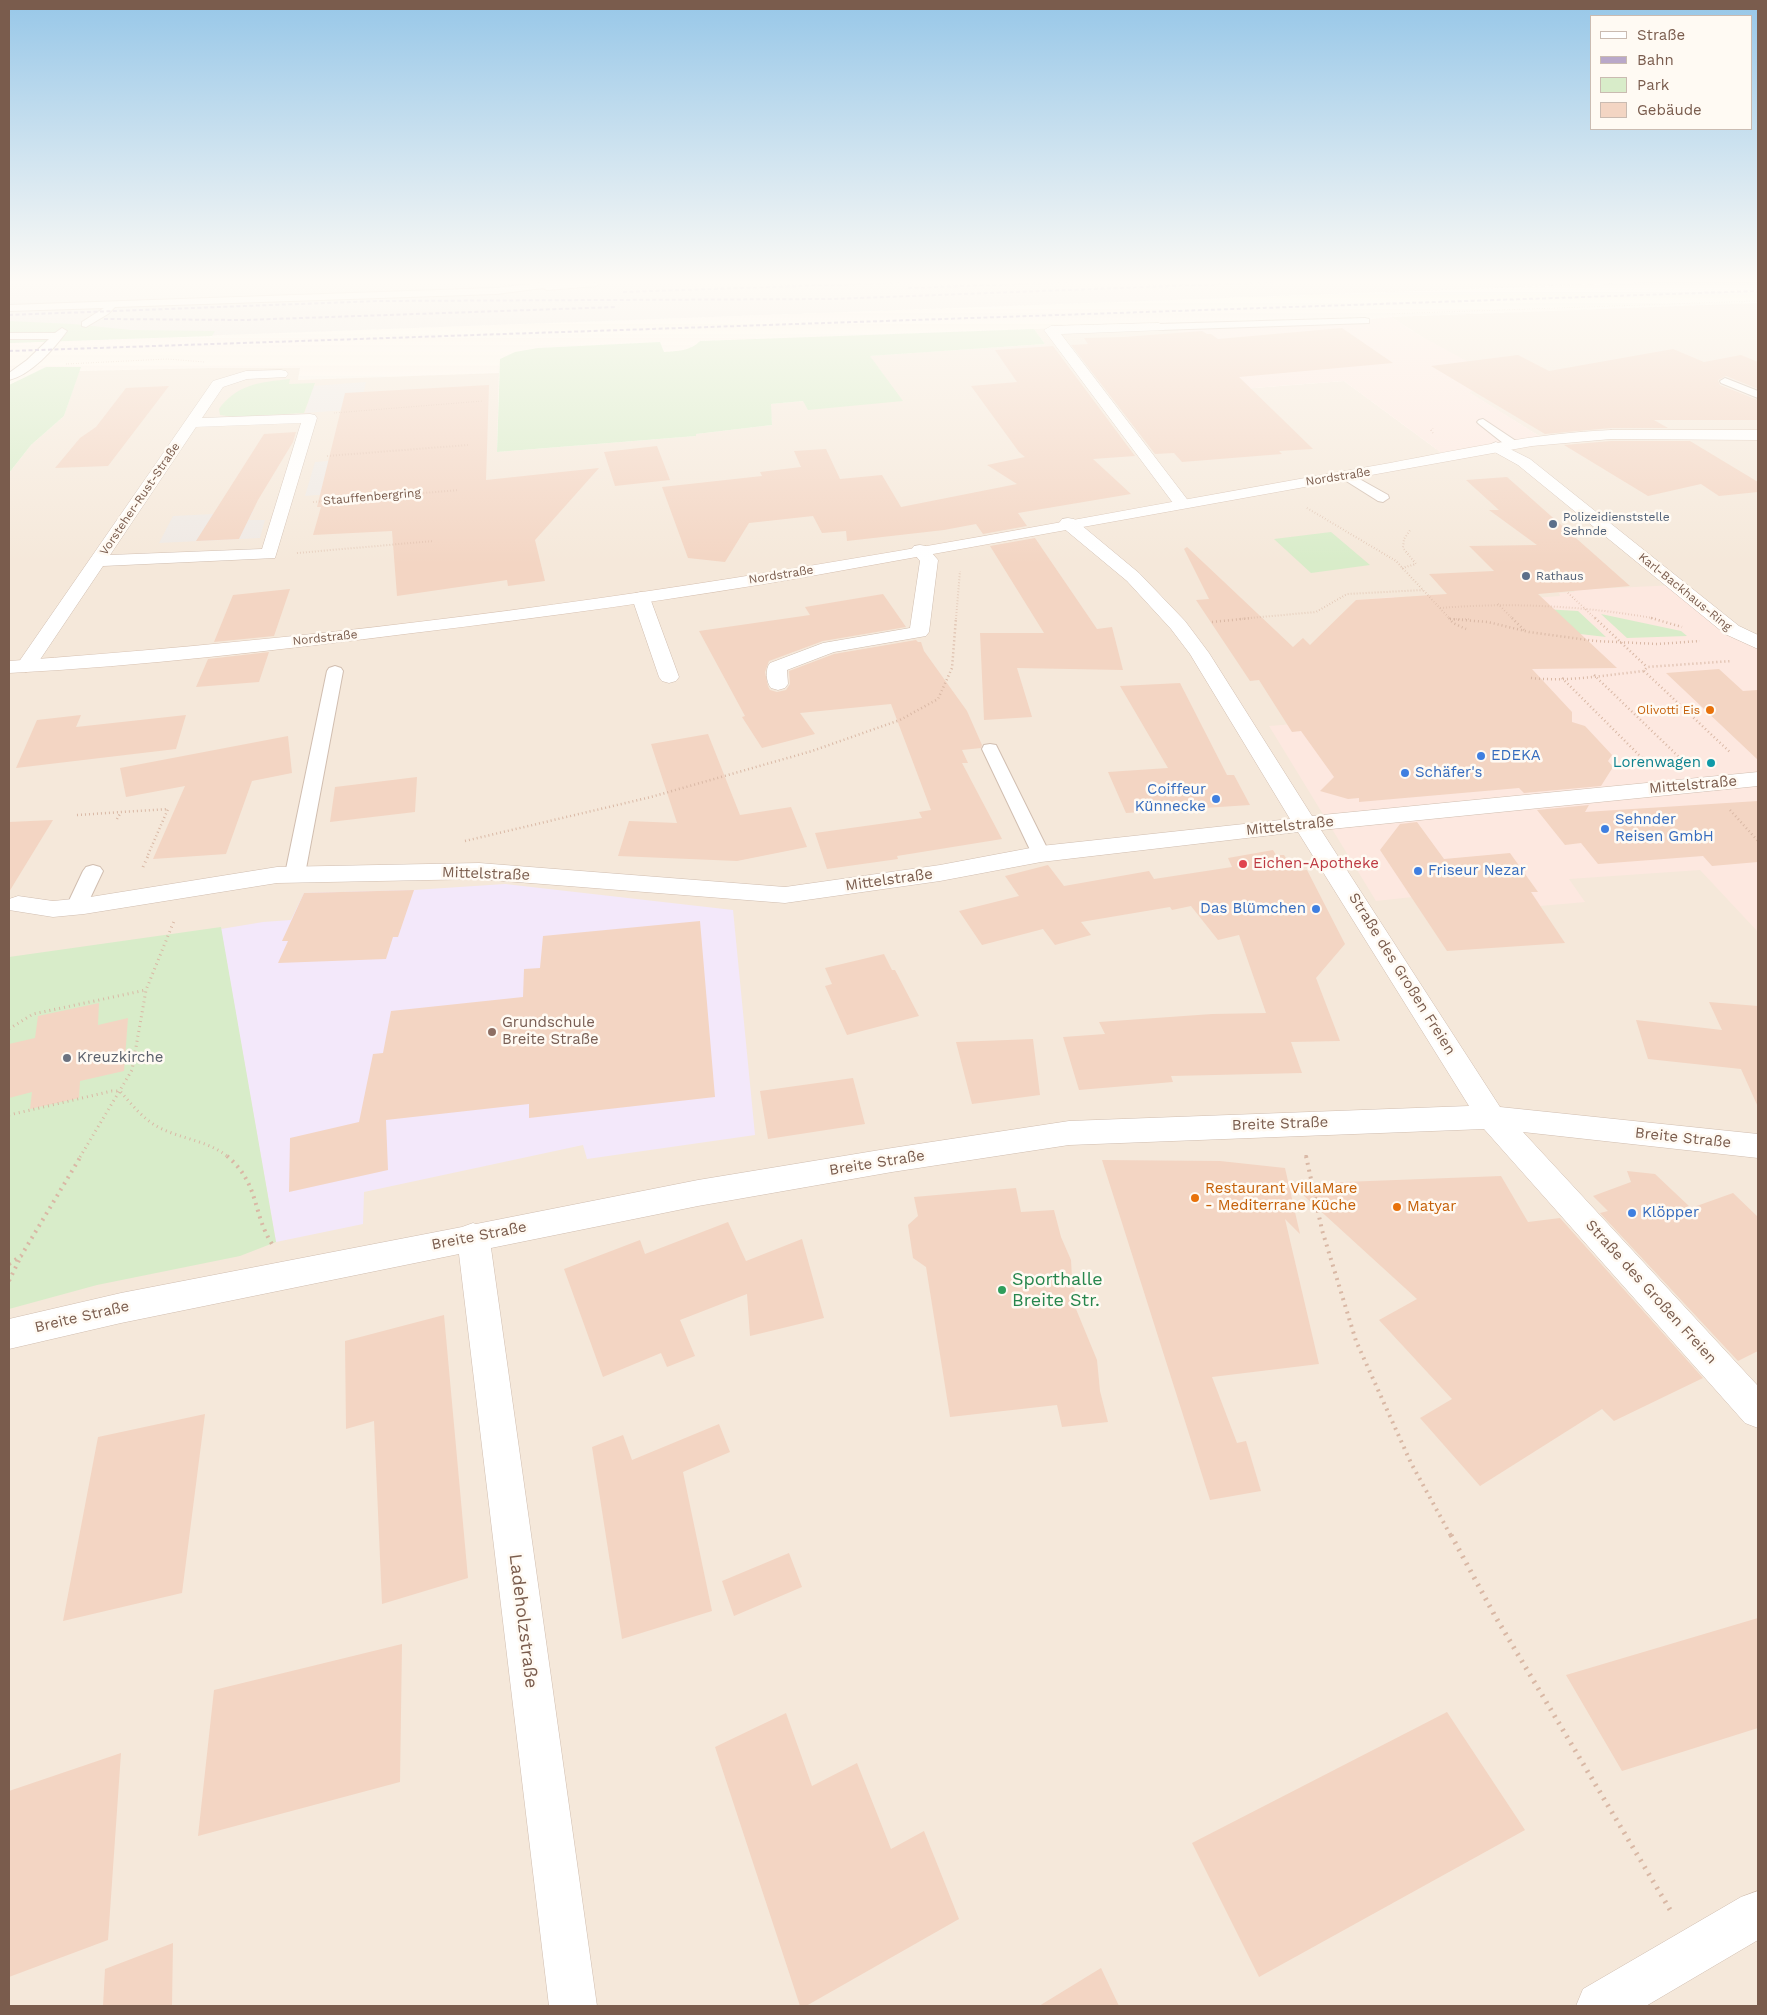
<!DOCTYPE html>
<meta charset="utf-8">
<style>
body{margin:0}
#map{position:relative;width:1767px;height:2015px;overflow:hidden;background:#fdf6ec;font-family:"Work Sans",sans-serif}
canvas{display:block}
.frame{position:absolute;inset:0;border:10px solid #7a5c4d;pointer-events:none}
.legend{position:absolute;left:1590px;top:15px;width:162px;height:115px;box-sizing:border-box;background:#fffaf3;border:1px solid #cabbb1;margin:0;padding:6px 9px;list-style:none;font-size:15px;color:#7a5c4d}
.legend li{display:flex;align-items:center;gap:10px;height:25px}
.legend b{width:25px;border:1px solid #cabbb1}
</style>
<div id="map">
<canvas width="1767" height="2015"></canvas>
<div class="frame"></div>
<ul class="legend">
<li><b style="height:6px;background:#fff"></b>Straße</li>
<li><b style="height:6px;background:#b9a8c9"></b>Bahn</li>
<li><b style="height:14px;background:#d8ecc9"></b>Park</li>
<li><b style="height:14px;background:#f3d5c3"></b>Gebäude</li>
</ul>
</div>
<script>
const context = document.querySelector('canvas').getContext('2d');
context.lineJoin = 'round';
function fill(path, color) {
  context.fillStyle = color;
  context.fill(path, 'evenodd');
}
function trace(path, color, width, dash) {
  context.strokeStyle = color;
  context.lineWidth = width;
  context.lineCap = dash ? 'butt' : 'round';
  context.setLineDash(dash || []);
  context.stroke(path);
}
function write(font, color, halo, rows, align = 'center') {
  context.font = font + ' "Work Sans",sans-serif';
  context.lineWidth = 5;
  context.setLineDash([]);
  context.textBaseline = 'middle';
  context.strokeStyle = halo;
  context.fillStyle = color;
  for (const [text, x, y, turn = 0] of rows) {
    context.save();
    context.translate(x, y);
    context.rotate((+turn || 0) * Math.PI / 180);
    context.textAlign = isNaN(turn) ? turn : align;
    if (halo) context.strokeText(text, 0, 0);
    context.fillText(text, 0, 0);
    context.restore();
  }
}
const residential = new Path2D(`
 M 1758,303 L 1758,2006 L 9,2006 L 9,473 L 31,445 L 64,416 L 79,371 L 210,368 L 300,368 L 298,380 L 499,373 L 497,452 L 696,436 L 696,434 L 772,425 L 770,404 L 803,401 L 902,401 L 869,356 L 1045,344 L 1034,329 L 1173,326 L 1241,389 L 1344,381 L 1447,457 L 1544,439 L 1468,392 L 1419,335 L 1391,317 Z`);
const commercial = new Path2D(`
 M 1391,317 L 1419,335 L 1507,383 L 1469,392 L 1544,439 L 1447,457 L 1344,381 L 1241,389 L 1173,326 L 1362,320 Z
 M 1676,585 L 1743,637 L 1758,643 L 1758,932 L 1700,870 L 1569,879 L 1585,902 L 1495,910 L 1485,889 L 1376,901 L 1269,726 L 1418,714 L 1361,631 L 1345,611 L 1356,600 L 1394,597 L 1403,608 L 1560,596 L 1559,593 L 1575,592 L 1573,590 Z`);
const industrial = new Path2D(`
 M 9,282 L 1657,282 L 9,343 Z
 M 366,382 L 360,409 L 305,413 L 313,386 Z
 M 353,459 L 345,493 L 305,496 L 315,462 Z
 M 253,512 L 248,520 L 265,520 L 260,538 L 159,543 L 173,516 Z`);
const education = new Path2D(`
 M 505,884 L 733,910 L 755,1135 L 587,1159 L 583,1145 L 364,1192 L 363,1224 L 276,1242 L 221,929 L 263,922 L 291,920 L 304,893 L 414,890 Z`);
const green = new Path2D(`
 M 9,321 L 73,324 L 131,330 L 215,331 L 212,336 L 9,343 Z
 M 1034,329 L 1045,344 L 870,356 L 903,401 L 808,410 L 803,401 L 771,404 L 772,425 L 696,434 L 696,436 L 497,452 L 500,359 L 515,352 L 538,348 L 660,342 L 664,352 C 677,351 691,351 700,341 Z
 M 46,367 L 81,367 L 64,416 L 31,445 L 9,473 L 9,385 Z
 M 290,379 L 289,384 L 315,383 L 304,413 L 234,417 L 220,415 L 219,409 C 237,384 261,382 290,379 Z
 M 1331,532 L 1370,565 L 1311,573 L 1274,539 Z
 M 1508,607 L 1578,611 L 1606,637 L 1528,628 Z
 M 1601,614 L 1681,631 L 1687,636 L 1627,638 Z
 M 221,927 L 276,1242 L 240,1256 L 97,1285 L 9,1309 L 9,957 Z`);
const building = new Path2D(`
 M 1342,328 L 1393,363 L 1239,377 L 1313,449 L 1279,451 L 1282,454 L 1182,462 L 1174,453 L 1155,454 L 1071,345 L 1088,344 L 1084,338 L 1124,337 L 1202,331 L 1207,334 L 1211,334 L 1218,339 Z
 M 1053,346 L 1135,456 L 1093,459 L 1131,494 L 1018,513 L 1027,526 L 983,534 L 976,524 L 944,530 L 847,541 L 846,531 L 822,533 L 813,516 L 749,523 L 725,562 L 688,558 L 662,487 L 762,476 L 760,472 L 801,467 L 794,451 L 826,449 L 840,479 L 882,475 L 901,507 L 1017,484 L 987,465 L 1025,457 L 1019,452 L 971,386 L 1017,382 L 995,350 Z
 M 1673,349 L 1704,362 L 1741,355 L 1758,362 L 1758,389 L 1726,376 L 1718,380 L 1720,385 L 1758,400 L 1758,420 L 1654,420 L 1668,428 L 1611,428 L 1545,434 L 1431,366 L 1518,355 L 1549,371 Z
 M 489,385 L 486,480 L 599,468 L 535,540 L 545,581 L 508,586 L 507,580 L 397,596 L 392,531 L 313,535 L 321,507 L 317,507 L 345,393 Z
 M 169,386 L 108,466 L 55,468 L 80,438 L 96,427 L 126,388 Z
 M 296,432 L 293,442 L 258,500 L 239,539 L 196,541 L 264,434 Z
 M 1611,441 L 1690,441 L 1758,482 L 1758,492 L 1719,496 L 1701,484 L 1648,496 L 1564,445 Z
 M 657,446 L 670,480 L 615,486 L 604,452 Z
 M 1507,477 L 1630,586 L 1538,594 L 1617,668 L 1532,669 L 1572,712 L 1572,722 L 1585,726 L 1612,755 L 1608,761 L 1613,767 L 1601,786 L 1524,793 L 1519,788 L 1359,802 L 1359,798 L 1348,799 L 1320,791 L 1334,777 L 1301,731 L 1292,732 L 1259,680 L 1250,681 L 1196,600 L 1209,599 L 1184,549 L 1187,547 L 1293,647 L 1303,638 L 1310,645 L 1356,600 L 1447,594 L 1429,574 L 1494,571 L 1469,546 L 1537,545 L 1489,510 L 1499,510 L 1466,480 Z
 M 1035,538 L 1097,629 L 1112,627 L 1123,670 L 1017,668 L 1032,717 L 984,720 L 980,633 L 1044,633 L 990,546 Z
 M 290,589 L 274,636 L 214,642 L 233,595 Z
 M 883,594 L 906,627 L 823,641 L 769,661 L 765,672 L 768,686 L 770,690 L 777,692 L 786,690 L 790,684 L 789,671 L 834,654 L 916,640 L 918,642 L 921,642 L 924,651 L 967,711 L 982,745 L 981,748 L 962,750 L 968,763 L 962,763 L 1002,839 L 897,856 L 898,859 L 827,869 L 815,833 L 922,818 L 919,812 L 931,810 L 891,704 L 800,713 L 815,734 L 762,748 L 742,717 L 745,716 L 699,631 L 810,615 L 805,607 Z
 M 269,652 L 259,682 L 196,687 L 208,659 Z
 M 1719,669 L 1743,691 L 1758,690 L 1758,760 L 1666,673 Z
 M 1180,683 L 1227,775 L 1234,775 L 1250,805 L 1126,813 L 1108,772 L 1168,768 L 1120,686 Z
 M 81,715 L 76,727 L 186,715 L 176,749 L 16,768 L 37,720 Z
 M 708,734 L 740,815 L 791,807 L 807,847 L 737,861 L 618,856 L 629,821 L 677,823 L 651,744 Z
 M 288,736 L 292,773 L 252,781 L 226,854 L 153,859 L 185,786 L 126,797 L 120,768 Z
 M 417,777 L 415,812 L 330,822 L 335,787 Z
 M 1758,801 L 1758,862 L 1712,866 L 1703,856 L 1598,864 L 1581,843 L 1565,845 L 1537,810 L 1589,805 L 1585,812 Z
 M 53,820 L 9,892 L 9,822 Z
 M 1417,822 L 1444,859 L 1510,853 L 1538,892 L 1531,892 L 1565,943 L 1447,951 L 1380,850 L 1400,824 Z
 M 1273,850 L 1276,855 L 1284,855 L 1294,871 L 1307,870 L 1345,944 L 1316,978 L 1340,1041 L 1291,1042 L 1302,1073 L 1171,1076 L 1173,1082 L 1079,1090 L 1063,1037 L 1105,1034 L 1099,1022 L 1212,1014 L 1266,1013 L 1239,935 L 1218,940 L 1191,906 L 1172,910 L 1170,907 L 1081,922 L 1091,935 L 1055,945 L 1043,929 L 982,945 L 959,911 L 1019,896 L 1005,876 L 1048,865 L 1064,886 L 1149,871 L 1154,879 L 1232,867 L 1228,858 Z
 M 414,890 L 398,937 L 393,937 L 386,959 L 278,963 L 288,941 L 282,941 L 304,893 Z
 M 700,921 L 715,1097 L 529,1118 L 529,1104 L 386,1120 L 388,1170 L 289,1192 L 290,1138 L 359,1122 L 373,1054 L 383,1053 L 391,1011 L 523,997 L 524,969 L 540,968 L 543,936 Z
 M 884,954 L 892,970 L 895,970 L 919,1016 L 847,1035 L 825,986 L 832,984 L 825,968 Z
 M 1709,1002 L 1758,1006 L 1758,1107 L 1741,1069 L 1648,1059 L 1636,1020 L 1722,1030 Z
 M 99,1003 L 98,1025 L 128,1018 L 124,1071 L 80,1081 L 79,1098 L 30,1109 L 32,1092 L 9,1098 L 9,1044 L 35,1038 L 38,1016 Z
 M 1033,1039 L 1040,1095 L 972,1104 L 956,1042 Z
 M 853,1078 L 865,1124 L 768,1139 L 760,1091 Z
 M 1102,1160 L 1220,1161 L 1285,1168 L 1300,1234 L 1285,1219 L 1319,1364 L 1212,1377 L 1237,1443 L 1246,1441 L 1261,1491 L 1210,1500 Z
 M 1627,1171 L 1655,1174 L 1691,1208 L 1733,1193 L 1758,1217 L 1758,1351 L 1738,1361 L 1600,1213 L 1608,1211 L 1593,1196 L 1631,1182 Z
 M 1501,1176 L 1528,1222 L 1560,1218 L 1703,1378 L 1614,1421 L 1602,1409 L 1480,1486 L 1420,1418 L 1452,1399 L 1379,1320 L 1417,1299 L 1291,1184 Z
 M 1016,1188 L 1021,1212 L 1054,1210 L 1061,1237 L 1071,1260 L 1072,1278 L 1079,1308 L 1076,1309 L 1097,1360 L 1100,1391 L 1108,1422 L 1062,1427 L 1057,1405 L 950,1417 L 926,1267 L 913,1258 L 908,1225 L 918,1216 L 914,1197 Z
 M 728,1222 L 746,1261 L 802,1239 L 824,1318 L 750,1336 L 747,1294 L 680,1320 L 695,1356 L 667,1367 L 661,1353 L 603,1377 L 564,1269 L 640,1240 L 645,1254 Z
 M 444,1315 L 468,1578 L 382,1604 L 374,1421 L 346,1429 L 345,1341 Z
 M 205,1414 L 182,1593 L 63,1621 L 98,1437 Z
 M 719,1424 L 730,1452 L 683,1472 L 712,1611 L 622,1639 L 592,1447 L 623,1435 L 632,1460 Z
 M 789,1553 L 802,1587 L 734,1616 L 722,1581 Z
 M 1758,1618 L 1758,1728 L 1622,1771 L 1566,1675 Z
 M 402,1644 L 400,1782 L 198,1836 L 214,1690 Z
 M 1447,1712 L 1525,1830 L 1259,1977 L 1192,1843 Z
 M 786,1713 L 812,1786 L 857,1763 L 891,1849 L 924,1831 L 959,1919 L 806,2006 L 800,2006 L 715,1747 Z
 M 121,1753 L 108,1940 L 9,1977 L 9,1791 Z
 M 173,1943 L 172,2006 L 103,2006 L 105,1969 Z
 M 1101,1968 L 1119,2006 L 1039,2006 Z`);
const pathFar5 = new Path2D(`
 M 1387,314 L 1758,301
 M 66,364 L 167,359 L 205,362
 M 334,413 L 483,401
 M 1431,431 L 1434,427`);
const pathFar4 = new Path2D(`
 M 1431,430 L 1433,433
 M 327,456 L 468,445
 M 313,502 L 459,490
 M 1307,508 L 1396,561 L 1450,619
 M 297,553 L 434,541
 M 1402,568 L 1416,564 L 1403,548 L 1404,539 L 1410,530
 M 1568,593 L 1596,619
 M 1498,604 L 1513,619
 M 1440,608 C 1513,602 1586,606 1658,619
 M 956,619 L 960,571
 M 1239,619 L 1316,612 L 1347,594 L 1423,590
 M 1450,619 L 1469,619`);
const pathFar3 = new Path2D(`
 M 1449,618 L 1453,623 L 1466,629
 M 1512,618 L 1524,630
 M 1595,618 L 1647,667
 M 1651,618 L 1682,627
 M 1450,619 L 1488,622 L 1529,632 L 1595,641 L 1658,644 L 1700,641
 M 1212,622 L 1252,618
 M 1644,671 L 1731,753
 M 1594,675 L 1681,759
 M 1531,678 C 1569,682 1606,675 1644,671 L 1647,667 L 1732,661
 M 1562,678 L 1646,762
 M 1730,810 L 1758,841
 M 77,815 L 168,809 L 147,857
 M 117,819 L 121,812
 M 465,841 L 651,797 L 812,751 L 900,720 L 938,699 L 952,668 L 956,618`);
const pathFar2 = new Path2D(`
 M 143,867 L 148,856
 M 9,1029 L 33,1014 L 146,990
 M 9,1115 L 112,1091 L 120,1091 C 132,1105 144,1120 160,1128 C 182,1139 209,1141 228,1157
 M 1306,1155 L 1306,1157
 M 80,1157 L 132,1070 L 146,990 L 174,921`);
const pathFar1 = new Path2D(`
 M 227,1156 C 260,1184 252,1213 272,1244
 M 1306,1156 L 1322,1230 L 1356,1341 L 1411,1463 L 1451,1536
 M 9,1264 L 21,1256 L 81,1156
 M 9,1281 L 21,1256`);
const path = new Path2D(`
 M 1451,1535 L 1495,1616 L 1672,1913`);
const service = new Path2D(`
 M 547,282 L 601,283 L 596,286 L 547,290 L 543,288 L 496,294 L 115,307 L 108,314 L 86,327 L 82,326 L 82,322 L 104,308 L 9,311 L 9,305 L 496,288 Z
 M 1365,318 L 1369,319 L 1369,323 L 1159,330 L 1154,327 L 1159,324 Z
 M 62,328 L 67,331 C 54,349 31,375 9,380 L 9,373 L 27,360 L 49,339 L 9,339 L 9,333 L 55,333 Z
 M 1725,378 L 1758,391 L 1758,398 L 1721,383 L 1720,381 Z
 M 1483,419 L 1516,441 L 1518,444 L 1516,447 L 1508,447 L 1479,424 L 1477,422 L 1479,420 Z
 M 1347,472 L 1388,495 L 1389,498 L 1383,502 L 1378,501 L 1343,479 L 1341,476 Z
 M 335,666 L 341,668 L 343,671 L 305,874 L 302,878 L 295,880 L 288,878 L 285,874 L 327,671 L 329,668 Z
 M 990,744 L 996,745 L 998,749 L 1050,854 L 1048,858 L 1041,860 L 1034,858 L 1032,854 L 982,749 L 984,745 Z
 M 93,865 L 100,867 L 103,871 L 86,907 L 83,912 L 76,913 L 69,912 L 66,907 L 83,871 L 86,867 Z`);
const minor = new Path2D(`
 M 1159,323 L 1165,327 L 1164,330 L 1061,334 L 1190,503 L 1188,507 L 1176,507 L 1044,330 L 1051,326 Z
 M 281,370 L 286,371 L 288,374 L 286,377 L 247,379 L 223,387 L 202,418 L 310,414 L 315,415 L 317,418 L 275,558 L 103,566 L 33,670 L 26,672 L 19,670 L 16,666 L 213,381 L 246,371 ZM 301,423 L 262,549 L 110,555 L 196,427 Z
 M 1496,442 L 1530,459 L 1739,626 L 1758,635 L 1758,649 L 1725,634 L 1518,465 L 1491,450 L 1488,447 L 1491,444 Z
 M 1068,518 L 1074,519 L 1139,573 L 1185,621 L 1209,653 L 1312,816 L 1758,772 L 1758,786 L 1321,830 L 1500,1107 L 1758,1134 L 1758,1158 L 1523,1132 L 1758,1386 L 1758,1428 L 1745,1423 L 1484,1129 L 1069,1145 L 892,1172 L 698,1206 L 491,1248 L 597,2006 L 549,2006 L 459,1254 L 121,1323 L 9,1349 L 9,1319 L 121,1293 L 462,1227 L 473,1223 L 476,1224 L 698,1180 L 892,1148 L 1069,1121 L 1469,1106 L 1298,832 L 1041,862 L 940,881 L 785,903 L 479,879 L 277,883 L 84,914 L 53,917 L 9,910 L 9,899 L 18,896 L 53,901 L 84,898 L 277,867 L 479,863 L 785,887 L 940,865 L 1041,846 L 1290,819 L 1190,654 L 1171,629 L 1127,581 L 1062,527 L 1059,523 L 1062,519 Z
 M 920,545 L 926,546 L 938,560 L 929,632 L 926,636 L 834,652 L 787,670 L 788,684 L 785,688 L 778,690 L 771,688 C 766,682 765,669 770,663 L 823,643 L 910,628 L 920,561 L 911,550 L 914,546 Z
 M 641,592 L 648,594 L 650,598 L 679,677 L 676,681 L 669,683 L 662,681 L 659,677 L 632,598 L 634,594 Z
 M 1758,1891 L 1758,1940 L 1646,2006 L 1576,2006 L 1583,1989 L 1741,1897 Z`);
const secondary = new Path2D(`
 M 1611,430 L 1758,430 L 1758,440 L 1611,439 L 1532,446 L 811,576 C 679,599 546,617 413,633 C 279,650 144,666 9,673 L 9,661 C 251,644 494,616 734,578 C 953,544 1171,501 1390,463 C 1464,449 1536,433 1611,430 Z`);
const rail = new Path2D(`
 M 908,288 L 1074,282
 M 623,292 L 918,282
 M 9,315 L 377,301 L 831,299 L 1277,282
 M 104,319 L 244,320 L 616,307
 M 9,351 L 1758,291`);
const markers = [
 [1553,524,5,"#5c6f8a"],
 [1526,576,5,"#5c6f8a"],
 [1710,710,5,"#e8710a"],
 [1481,756,5,"#3f7fe0"],
 [1711,763,5,"#0f9aa8"],
 [1405,773,5,"#3f7fe0"],
 [1216,799,5,"#3f7fe0"],
 [1605,829,5,"#3f7fe0"],
 [1243,864,5,"#e0444e"],
 [1418,871,5,"#3f7fe0"],
 [1316,909,5,"#3f7fe0"],
 [492,1032,5,"#8d6e63"],
 [67,1058,5,"#6b7280"],
 [1195,1198,5,"#e8710a"],
 [1397,1207,5,"#e8710a"],
 [1632,1213,5,"#3f7fe0"],
 [1002,1290,5,"#2e9e5b"]
];
const farStreetnames = [
 ["Nordstraße",1338,477,-9],
 ["Stauffenbergring",372,497,-5],
 ["Vorsteher-Rust-Straße",140,499,-56],
 ["Nordstraße",781,575,-9],
 ["Karl-Backhaus-Ring",1685,592,39],
 ["Nordstraße",325,638,-6]
];
const farServicenames = [
 ["Polizeidienststelle",1563,517],
 ["Sehnde",1563,531],
 ["Rathaus",1536,576]
];
const farFoodnames = [
 ["Olivotti Eis",1700,710]
];
const shopNames = [
 ["EDEKA",1491,756],
 ["Schäfer's",1415,773],
 ["Coiffeur",1206,790,"right"],
 ["Künnecke",1206,807,"right"],
 ["Sehnder",1615,820],
 ["Reisen GmbH",1615,837],
 ["Friseur Nezar",1428,871],
 ["Das Blümchen",1306,909,"right"],
 ["Klöpper",1642,1213]
];
const cultureNames = [
 ["Lorenwagen",1701,763]
];
const streetNames = [
 ["Mittelstraße",1693,785,-5],
 ["Mittelstraße",1290,826,-6],
 ["Mittelstraße",486,874,2],
 ["Mittelstraße",889,880,-8],
 ["Straße des Großen Freien",1402,974,58],
 ["Breite Straße",1280,1124,-2],
 ["Breite Straße",1683,1138,6],
 ["Breite Straße",877,1163,-9],
 ["Breite Straße",479,1236,-11],
 ["Straße des Großen Freien",1651,1292,48],
 ["Breite Straße",82,1317,-13]
];
const healthNames = [
 ["Eichen-Apotheke",1253,864]
];
const educationNames = [
 ["Grundschule",502,1023],
 ["Breite Straße",502,1040]
];
const worshipNames = [
 ["Kreuzkirche",77,1058]
];
const foodNames = [
 ["Restaurant VillaMare",1205,1189],
 ["- Mediterrane Küche",1205,1206],
 ["Matyar",1407,1207]
];
const nearLeisurenames = [
 ["Sporthalle",1012,1280],
 ["Breite Str.",1012,1301]
];
const nearStreetnames = [
 ["Ladeholzstraße",523,1621,83]
];
fill(residential, '#f5e8da');
fill(commercial, '#fde8e0');
fill(industrial, '#efe9e4');
fill(education, '#f3e8fa');
fill(green, '#d8ecc9');
fill(building, '#f3d5c3');
trace(service, '#d1beb0', 2);
trace(minor, '#d1beb0', 1);
trace(secondary, '#d6c0b0', 1);
trace(pathFar5, '#d9b8a5', 1, [0.5, 2]);
trace(pathFar4, '#d9b8a5', 2, [0.5, 2.5]);
trace(pathFar3, '#d9b8a5', 2.5, [1, 3]);
trace(pathFar2, '#d9b8a5', 3, [1, 4]);
trace(pathFar1, '#d9b8a5', 4, [2, 5]);
trace(path, '#d9b8a5', 5, [2, 6]);
fill(service, '#fff');
fill(minor, '#fff');
fill(secondary, '#fff');
trace(rail, '#b9a8c9', 2, [4, 2.5]);
const sky = context.createLinearGradient(0, 0, 0, 564);
sky.addColorStop(0, '#97c7e8');
sky.addColorStop(0.5, '#fefbf6');
sky.addColorStop(1, '#fefbf600');
context.fillStyle = sky;
context.fillRect(0, 0, 1767, 564);
for (const [x, y, r, color] of markers) {
  const dot = new Path2D();
  dot.arc(x, y, r, 0, 2 * Math.PI);
  context.fillStyle = color;
  context.fill(dot);
  trace(dot, '#fffaf3', 2);
}
write('12px', '#7a5c4d', '#fffaf3', farStreetnames);
write('12px', '#4e5e75', '#fffaf3', farServicenames, 'left');
write('12px', '#c56008', '#fffaf3', farFoodnames, 'right');
write('15px', '#366cbe', '#fffaf3', shopNames, 'left');
write('15px', '#0d838f', '#fffaf3', cultureNames, 'right');
write('15px', '#7a5c4d', '#fffaf3', streetNames);
write('15px', '#be3a42', '#fffaf3', healthNames, 'left');
write('15px', '#785e54', '#fffaf3', educationNames, 'left');
write('15px', '#5b616d', '#fffaf3', worshipNames, 'left');
write('15px', '#c56008', '#fffaf3', foodNames, 'left');
write('18px', '#27864d', '#fffaf3', nearLeisurenames, 'left');
write('18px', '#7a5c4d', '#fffaf3', nearStreetnames);
</script>
